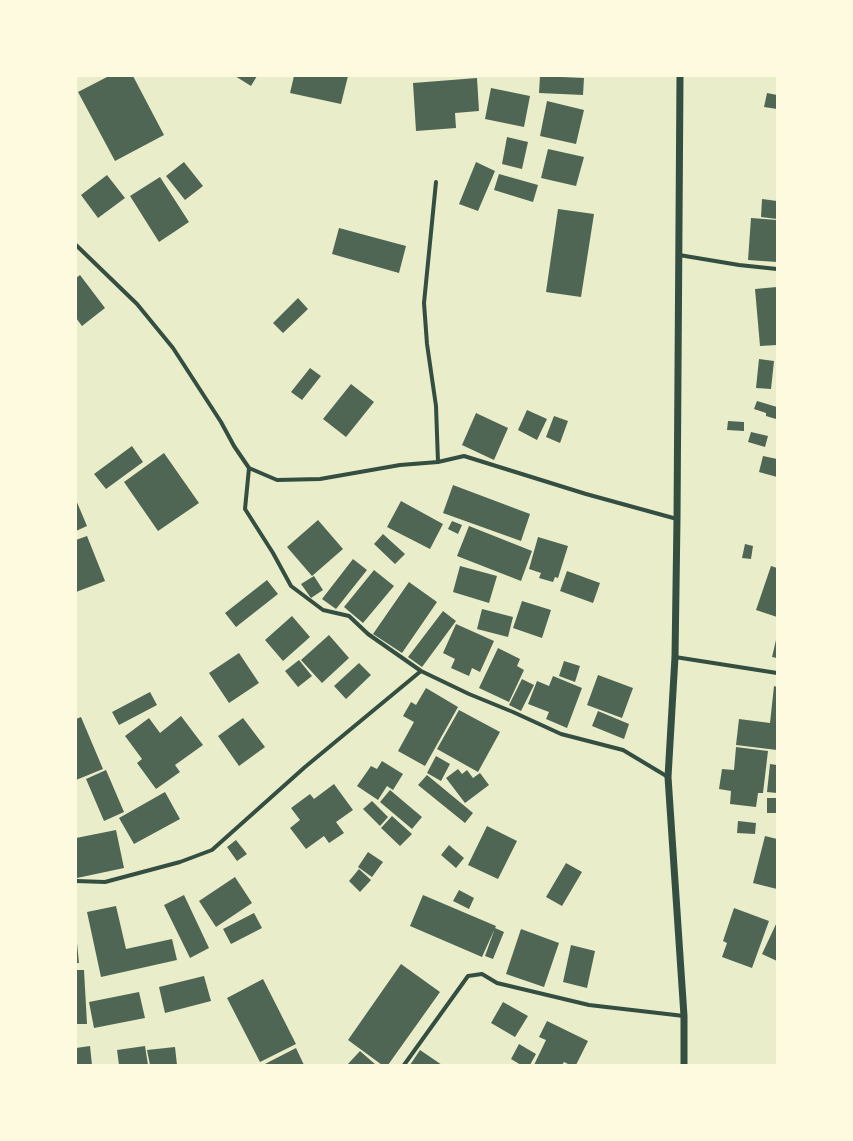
<!DOCTYPE html>
<style>
body{margin:0}
#map{position:relative;width:853px;height:1141px;overflow:hidden;background:#e9edc9;font-family:Figtree,sans-serif}
canvas{display:block}
.frame{position:absolute;inset:0;border:77px solid #fefae0;pointer-events:none}
</style>
<div id="map">
<canvas width="853" height="1141"></canvas>
<div class="frame"></div>
</div>
<script>
const context = document.querySelector('canvas').getContext('2d');
context.lineJoin = 'round';
function fill(path, color) {
  context.fillStyle = color;
  context.fill(path, 'evenodd');
}
function trace(path, color, width, dash) {
  context.strokeStyle = color;
  context.lineWidth = width;
  context.lineCap = dash ? 'butt' : 'round';
  context.setLineDash(dash || []);
  context.stroke(path);
}
const building = new Path2D(`
 M 109,76 L 133,76 L 164,135 L 115,161 L 78,92 Z
 M 235,76 L 257,76 L 251,86 Z
 M 294,76 L 348,76 L 341,104 L 290,93 Z
 M 540,76 L 584,78 L 583,95 L 539,93 Z
 M 477,78 L 479,111 L 455,113 L 456,128 L 416,131 L 413,83 Z
 M 491,88 L 530,96 L 524,127 L 485,119 Z
 M 767,93 L 777,95 L 777,109 L 764,107 Z
 M 547,101 L 584,110 L 576,144 L 540,136 Z
 M 507,137 L 528,142 L 522,169 L 502,164 Z
 M 548,149 L 584,157 L 576,186 L 541,178 Z
 M 184,162 L 203,186 L 185,200 L 166,176 Z
 M 476,162 L 495,171 L 478,211 L 459,204 Z
 M 499,174 L 538,185 L 533,202 L 494,190 Z
 M 107,175 L 125,198 L 98,218 L 81,195 Z
 M 160,177 L 189,222 L 159,242 L 130,196 Z
 M 762,199 L 777,201 L 777,219 L 761,217 Z
 M 558,209 L 594,214 L 581,297 L 546,292 Z
 M 751,218 L 777,220 L 777,262 L 748,260 Z
 M 339,228 L 406,246 L 399,273 L 332,254 Z
 M 80,275 L 105,308 L 82,326 L 76,318 L 76,278 Z
 M 777,287 L 777,345 L 760,346 L 755,289 Z
 M 298,298 L 308,309 L 283,333 L 273,323 Z
 M 759,359 L 774,361 L 771,389 L 756,388 Z
 M 310,368 L 321,376 L 302,400 L 291,392 Z
 M 351,384 L 374,402 L 346,437 L 323,419 Z
 M 757,401 L 777,407 L 777,415 L 776,419 L 766,416 L 766,413 L 754,409 Z
 M 527,410 L 547,419 L 537,440 L 518,430 Z
 M 476,413 L 508,428 L 494,460 L 462,445 Z
 M 554,416 L 568,421 L 560,443 L 546,437 Z
 M 728,421 L 744,422 L 744,431 L 727,430 Z
 M 751,432 L 768,436 L 765,447 L 748,442 Z
 M 132,446 L 143,462 L 106,489 L 94,474 Z
 M 164,453 L 199,503 L 158,531 L 124,482 Z
 M 763,456 L 777,459 L 777,477 L 759,472 Z
 M 453,485 L 530,514 L 521,541 L 443,513 Z
 M 76,500 L 87,526 L 76,531 Z
 M 401,501 L 443,524 L 430,549 L 387,527 Z
 M 318,520 L 343,549 L 312,576 L 287,547 Z
 M 452,521 L 462,525 L 458,534 L 448,529 Z
 M 469,526 L 532,551 L 521,581 L 457,556 Z
 M 383,534 L 405,554 L 395,564 L 374,544 Z
 M 87,536 L 105,581 L 76,592 L 76,540 Z
 M 538,537 L 568,546 L 558,578 L 555,577 L 553,582 L 539,578 L 541,573 L 529,569 Z
 M 745,544 L 753,546 L 751,559 L 742,558 Z
 M 353,559 L 367,570 L 336,609 L 322,599 Z
 M 460,566 L 497,576 L 489,603 L 453,592 Z
 M 771,566 L 777,568 L 777,617 L 756,610 Z
 M 374,570 L 394,586 L 363,623 L 344,607 Z
 M 567,571 L 600,583 L 593,603 L 560,591 Z
 M 314,576 L 323,590 L 311,598 L 301,584 Z
 M 267,580 L 278,594 L 236,627 L 225,613 Z
 M 409,582 L 437,602 L 402,653 L 373,634 Z
 M 522,601 L 551,610 L 542,638 L 513,628 Z
 M 482,609 L 513,617 L 508,637 L 477,629 Z
 M 443,611 L 456,621 L 422,667 L 408,657 Z
 M 292,616 L 310,637 L 283,661 L 265,640 Z
 M 456,624 L 494,641 L 480,672 L 472,668 L 469,676 L 451,668 L 455,659 L 443,653 Z
 M 329,635 L 349,658 L 322,683 L 301,660 Z
 M 776,640 L 777,640 L 777,658 L 772,657 Z
 M 498,648 L 520,659 L 517,666 L 524,670 L 509,702 L 479,688 Z
 M 239,653 L 259,683 L 229,703 L 209,673 Z
 M 299,660 L 312,676 L 298,687 L 285,671 Z
 M 564,661 L 580,666 L 575,682 L 559,676 Z
 M 359,663 L 371,675 L 346,699 L 334,686 Z
 M 598,675 L 633,688 L 622,718 L 587,705 Z
 M 553,676 L 582,688 L 567,728 L 546,719 L 549,712 L 528,704 L 537,681 L 549,686 Z
 M 522,679 L 534,685 L 521,711 L 509,705 Z
 M 774,686 L 777,687 L 777,750 L 736,745 L 739,719 L 770,723 Z
 M 426,688 L 458,707 L 425,766 L 398,751 L 414,722 L 403,716 L 411,702 L 416,705 Z
 M 150,692 L 157,705 L 119,725 L 112,712 Z
 M 459,710 L 500,732 L 478,772 L 437,749 Z
 M 598,711 L 629,724 L 624,739 L 592,726 Z
 M 181,716 L 203,745 L 175,765 L 180,772 L 156,789 L 137,763 L 142,759 L 125,736 L 149,718 L 160,733 Z
 M 81,717 L 103,769 L 76,780 L 76,719 Z
 M 243,718 L 265,747 L 239,766 L 218,736 Z
 M 736,747 L 768,751 L 763,793 L 758,793 L 756,807 L 730,804 L 731,791 L 719,789 L 722,769 L 734,770 Z
 M 436,756 L 450,764 L 441,781 L 427,773 Z
 M 382,761 L 403,774 L 393,790 L 387,786 L 378,800 L 357,786 L 371,766 L 377,769 Z
 M 770,764 L 777,765 L 777,793 L 767,792 Z
 M 458,769 L 462,774 L 467,770 L 473,778 L 480,773 L 489,785 L 465,803 L 446,778 Z
 M 106,770 L 124,812 L 104,821 L 86,779 Z
 M 427,775 L 473,813 L 465,823 L 418,785 Z
 M 334,784 L 353,810 L 336,822 L 344,833 L 329,843 L 324,836 L 306,849 L 290,828 L 300,820 L 291,808 L 310,794 L 314,799 Z
 M 390,790 L 422,817 L 412,829 L 380,802 Z
 M 165,792 L 180,819 L 134,844 L 119,818 Z
 M 767,798 L 777,798 L 777,813 L 767,813 Z
 M 372,801 L 388,817 L 380,826 L 363,809 Z
 M 392,816 L 412,834 L 400,846 L 381,828 Z
 M 738,821 L 756,823 L 755,834 L 737,833 Z
 M 487,826 L 517,841 L 498,879 L 468,865 Z
 M 116,830 L 124,868 L 77,878 L 76,872 L 76,838 Z
 M 765,836 L 777,839 L 777,889 L 753,883 Z
 M 236,840 L 247,854 L 237,861 L 227,847 Z
 M 449,845 L 464,858 L 456,868 L 441,855 Z
 M 368,852 L 383,862 L 372,877 L 358,867 Z
 M 566,863 L 582,872 L 562,906 L 546,897 Z
 M 359,869 L 371,880 L 360,892 L 349,881 Z
 M 235,877 L 252,903 L 216,927 L 199,901 Z
 M 459,890 L 474,898 L 469,909 L 453,901 Z
 M 184,895 L 209,948 L 190,958 L 164,905 Z
 M 423,895 L 496,926 L 482,957 L 410,926 Z
 M 116,906 L 126,949 L 172,939 L 177,960 L 101,977 L 87,912 Z
 M 734,908 L 769,921 L 752,968 L 722,957 L 727,943 L 723,941 Z
 M 254,913 L 262,928 L 231,944 L 223,929 Z
 M 777,922 L 777,961 L 762,954 Z
 M 495,928 L 504,932 L 493,959 L 485,956 Z
 M 521,929 L 559,943 L 544,987 L 506,974 Z
 M 76,943 L 77,943 L 79,963 L 76,963 Z
 M 571,945 L 595,951 L 587,988 L 563,982 Z
 M 401,964 L 440,992 L 388,1065 L 382,1065 L 348,1040 Z
 M 76,970 L 84,970 L 87,1024 L 76,1024 Z
 M 204,976 L 211,1001 L 165,1013 L 159,987 Z
 M 263,979 L 296,1044 L 260,1062 L 227,998 Z
 M 139,992 L 145,1018 L 94,1028 L 89,1002 Z
 M 503,1002 L 528,1016 L 515,1037 L 491,1023 Z
 M 547,1021 L 588,1041 L 576,1065 L 570,1065 L 564,1062 L 562,1065 L 534,1065 L 546,1040 L 539,1037 Z
 M 519,1044 L 536,1054 L 530,1065 L 521,1065 L 511,1059 Z
 M 90,1046 L 92,1065 L 76,1065 L 76,1048 Z
 M 145,1046 L 148,1065 L 119,1065 L 117,1050 Z
 M 175,1047 L 177,1065 L 150,1065 L 147,1050 Z
 M 296,1048 L 304,1065 L 263,1065 Z
 M 420,1050 L 442,1065 L 410,1065 Z
 M 360,1051 L 376,1065 L 347,1065 Z`);
const minor = new Path2D(`
 M 436,182 L 424,303 L 427,344 L 436,406 L 438,462
 M 76,245 L 137,304 L 173,348 L 221,422 L 234,446 L 249,468 L 277,480 L 320,479 L 400,465 L 438,462 L 464,456 L 586,494 L 677,519
 M 679,255 L 739,265 L 777,269
 M 249,468 L 245,509 L 273,553 L 291,586 L 323,610 L 349,616 L 368,634 L 421,671 L 469,694 L 513,712 L 561,734 L 623,750 L 668,777
 M 675,657 L 777,673
 M 76,881 L 105,882 L 180,862 L 212,850 L 305,767 L 421,671
 M 404,1065 L 468,976 L 482,974 L 497,983 L 589,1005 L 684,1016`);
const tertiary = new Path2D(`
 M 680,76 L 677,519 L 675,657 L 668,777 L 684,1016 L 684,1065`);
fill(building, '#4f6655');
trace(minor, '#344e41', 4);
trace(tertiary, '#344e41', 7);
</script>
